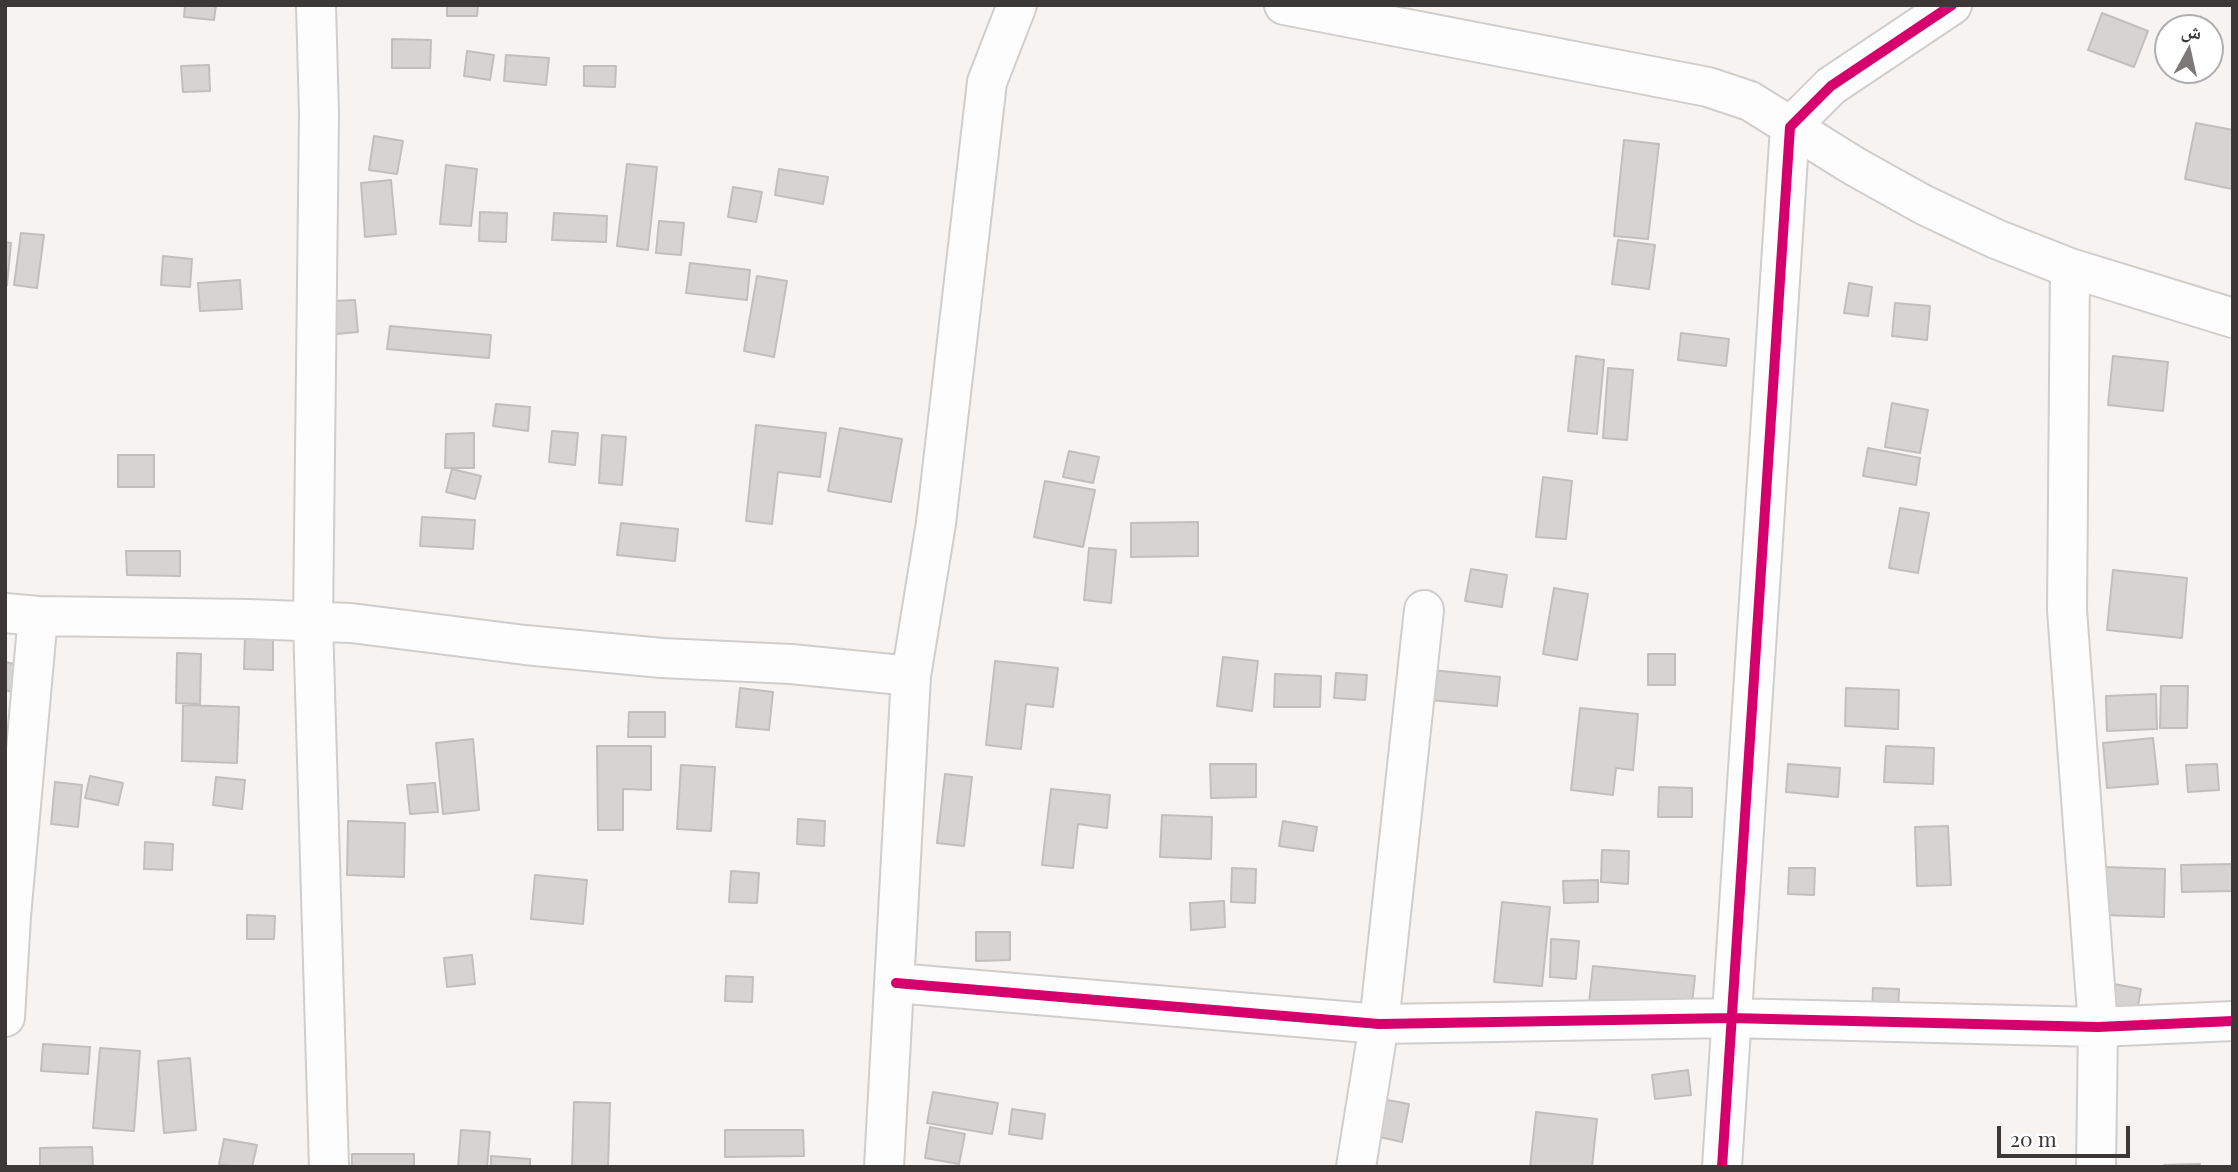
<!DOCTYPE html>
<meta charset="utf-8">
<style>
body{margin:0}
#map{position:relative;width:2238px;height:1172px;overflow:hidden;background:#f6f3f1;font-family:"Playfair Display","Noto Naskh Arabic",serif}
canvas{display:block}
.frame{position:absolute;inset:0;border:7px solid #3b3837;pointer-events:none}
.north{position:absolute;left:2154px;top:14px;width:70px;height:70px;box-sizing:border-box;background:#fff;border:2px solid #b1afaf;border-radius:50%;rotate:8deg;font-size:19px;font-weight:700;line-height:28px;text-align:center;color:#3b3837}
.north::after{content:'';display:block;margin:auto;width:24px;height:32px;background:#7c7978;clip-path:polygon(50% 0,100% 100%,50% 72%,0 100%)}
.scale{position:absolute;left:1997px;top:1126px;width:133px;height:32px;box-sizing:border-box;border:4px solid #3b3837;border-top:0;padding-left:9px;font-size:21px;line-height:24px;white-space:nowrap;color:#3b3837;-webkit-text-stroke:5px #fff;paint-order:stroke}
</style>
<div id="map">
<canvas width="2238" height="1172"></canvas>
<div class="frame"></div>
<div class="north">ش</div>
<div class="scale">20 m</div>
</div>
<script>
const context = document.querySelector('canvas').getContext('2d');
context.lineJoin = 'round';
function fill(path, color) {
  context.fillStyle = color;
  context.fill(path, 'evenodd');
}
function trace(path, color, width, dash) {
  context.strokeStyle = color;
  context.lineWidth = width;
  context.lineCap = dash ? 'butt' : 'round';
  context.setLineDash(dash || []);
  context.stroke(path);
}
const building = new Path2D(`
 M 185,5 L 216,5 L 214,20 L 184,17 Z
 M 447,5 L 478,5 L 477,16 L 447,16 Z
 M 2102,13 L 2148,31 L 2134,67 L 2088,50 Z
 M 392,39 L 431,40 L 430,68 L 392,68 Z
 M 467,51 L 494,55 L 490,80 L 464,76 Z
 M 506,55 L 549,58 L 546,85 L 504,81 Z
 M 209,65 L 210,91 L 183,92 L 181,66 Z
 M 584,66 L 616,66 L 615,87 L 584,86 Z
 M 2196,123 L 2233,130 L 2232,189 L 2185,179 Z
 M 374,136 L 403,141 L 397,174 L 369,170 Z
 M 1624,140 L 1659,144 L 1648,239 L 1614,236 Z
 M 627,164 L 657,167 L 648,250 L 617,246 Z
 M 446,165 L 477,169 L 471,226 L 440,224 Z
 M 779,169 L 828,177 L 823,204 L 775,195 Z
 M 391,180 L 396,234 L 365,237 L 361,183 Z
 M 733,187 L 762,192 L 756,222 L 728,217 Z
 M 480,212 L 507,213 L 506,242 L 479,241 Z
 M 554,213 L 607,216 L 606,242 L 552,240 Z
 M 659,221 L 684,223 L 681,255 L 656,253 Z
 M 21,233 L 44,235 L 37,288 L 14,285 Z
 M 1618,240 L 1655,245 L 1649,289 L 1612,284 Z
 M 5,242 L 11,243 L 7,285 L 5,284 Z
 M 163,256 L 192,259 L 190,287 L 161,285 Z
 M 690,263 L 750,270 L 747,300 L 686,293 Z
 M 757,276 L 787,281 L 774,357 L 744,351 Z
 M 240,280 L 242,309 L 200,311 L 198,283 Z
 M 1849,283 L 1872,287 L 1868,316 L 1844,313 Z
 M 355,300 L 358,332 L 336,334 L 333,301 Z
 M 1895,303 L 1930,306 L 1927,340 L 1892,336 Z
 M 390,326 L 491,335 L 489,358 L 387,349 Z
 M 1681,333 L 1729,339 L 1726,366 L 1678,360 Z
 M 1576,356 L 1604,360 L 1597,434 L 1568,431 Z
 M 2113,356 L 2168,362 L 2163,411 L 2108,405 Z
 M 1608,368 L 1633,370 L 1627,440 L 1603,438 Z
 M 1892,403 L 1928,410 L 1920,453 L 1885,447 Z
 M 496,404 L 530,407 L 528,431 L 493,426 Z
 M 756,425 L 826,433 L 820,477 L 778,472 L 772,524 L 746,521 Z
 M 840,428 L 902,439 L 891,502 L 828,491 Z
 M 552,431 L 578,433 L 575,465 L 549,462 Z
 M 474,433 L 474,468 L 445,468 L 446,434 Z
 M 602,435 L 626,437 L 622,485 L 599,483 Z
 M 1868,448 L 1920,458 L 1916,485 L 1863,476 Z
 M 1069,451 L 1099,457 L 1093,483 L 1063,477 Z
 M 118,455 L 154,455 L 154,487 L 118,487 Z
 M 452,469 L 481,476 L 475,499 L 446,492 Z
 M 1543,477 L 1572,481 L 1566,539 L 1536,537 Z
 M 1045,481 L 1095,490 L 1083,547 L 1034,537 Z
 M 1900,508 L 1929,513 L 1918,573 L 1889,568 Z
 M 422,517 L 475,520 L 473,549 L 420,546 Z
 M 1198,522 L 1198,556 L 1131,557 L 1131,523 Z
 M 621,523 L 678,529 L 675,561 L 617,555 Z
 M 1089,548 L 1116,550 L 1111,603 L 1084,600 Z
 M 126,551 L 180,551 L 180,576 L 127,575 Z
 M 1471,569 L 1507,575 L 1502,607 L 1465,601 Z
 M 2113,570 L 2187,578 L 2182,638 L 2107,630 Z
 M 1554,588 L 1588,594 L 1577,660 L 1543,654 Z
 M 245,634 L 273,635 L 273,670 L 244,669 Z
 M 177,653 L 201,654 L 200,704 L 176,703 Z
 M 1648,654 L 1675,654 L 1675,685 L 1648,685 Z
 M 1223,657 L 1258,661 L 1252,711 L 1217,706 Z
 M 995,661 L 1058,668 L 1053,707 L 1026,704 L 1021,749 L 986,745 Z
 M 5,662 L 23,666 L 16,693 L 5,690 Z
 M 1432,670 L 1500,677 L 1497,706 L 1429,700 Z
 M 1336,673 L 1367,675 L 1365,700 L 1334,698 Z
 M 1275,674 L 1321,676 L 1320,707 L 1274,707 Z
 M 2161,686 L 2188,686 L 2187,728 L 2160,728 Z
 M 740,688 L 773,692 L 769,730 L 736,727 Z
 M 1846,688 L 1899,690 L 1898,729 L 1845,726 Z
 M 2156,694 L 2157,729 L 2107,731 L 2106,696 Z
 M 183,705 L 239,707 L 237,763 L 182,761 Z
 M 1580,708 L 1638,714 L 1633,770 L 1616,768 L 1613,795 L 1571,790 Z
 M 629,712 L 665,712 L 665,737 L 628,737 Z
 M 2153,738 L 2158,784 L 2107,788 L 2103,743 Z
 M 473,739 L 479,810 L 443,814 L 436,743 Z
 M 597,746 L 651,746 L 651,790 L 623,789 L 623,830 L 598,830 Z
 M 1886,746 L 1934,748 L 1933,784 L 1884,782 Z
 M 1210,764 L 1256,764 L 1256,797 L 1211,798 Z
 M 1788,764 L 1840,768 L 1838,797 L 1786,792 Z
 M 2217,764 L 2219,790 L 2188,792 L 2186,765 Z
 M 681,765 L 715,767 L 711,831 L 677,829 Z
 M 945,774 L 972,777 L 964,846 L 937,843 Z
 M 90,776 L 123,783 L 118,805 L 85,798 Z
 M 216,777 L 245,780 L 242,809 L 213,805 Z
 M 55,782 L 82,785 L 78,827 L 51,824 Z
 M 435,783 L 438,812 L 410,814 L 407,785 Z
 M 1659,787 L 1692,788 L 1692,817 L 1658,817 Z
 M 1051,789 L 1110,795 L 1107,828 L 1078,824 L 1073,868 L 1042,865 Z
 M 1162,815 L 1212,817 L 1211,859 L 1160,857 Z
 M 798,819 L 825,821 L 824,846 L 797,844 Z
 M 348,821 L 405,823 L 404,877 L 347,875 Z
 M 1283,821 L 1317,827 L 1313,851 L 1279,846 Z
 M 1948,826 L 1951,885 L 1917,886 L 1915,827 Z
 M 145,842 L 173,844 L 172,870 L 144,869 Z
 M 1602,850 L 1629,851 L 1628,884 L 1601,882 Z
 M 2233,864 L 2233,891 L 2182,892 L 2181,865 Z
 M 2104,867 L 2165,869 L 2164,917 L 2102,915 Z
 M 1232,868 L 1256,869 L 1255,903 L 1231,902 Z
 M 1789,868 L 1815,868 L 1814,895 L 1788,894 Z
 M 731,871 L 759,873 L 757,903 L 729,902 Z
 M 535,875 L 587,880 L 583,924 L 531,919 Z
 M 1598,880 L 1598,902 L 1564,903 L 1563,881 Z
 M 1224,901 L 1225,927 L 1191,930 L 1190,903 Z
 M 1502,902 L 1550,907 L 1542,986 L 1494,982 Z
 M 247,915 L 275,916 L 274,939 L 247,939 Z
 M 976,932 L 1010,932 L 1010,960 L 976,961 Z
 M 1551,939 L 1579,941 L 1576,979 L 1550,977 Z
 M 472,955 L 475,984 L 447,987 L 444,958 Z
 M 1593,966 L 1695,976 L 1691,1013 L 1589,1003 Z
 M 726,976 L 753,977 L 752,1002 L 725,1001 Z
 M 2108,983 L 2141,989 L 2136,1016 L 2103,1010 Z
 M 1873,988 L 1899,989 L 1898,1015 L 1872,1015 Z
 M 43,1044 L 90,1047 L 88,1074 L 41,1071 Z
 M 100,1048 L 140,1051 L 134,1131 L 93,1128 Z
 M 190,1058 L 196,1130 L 164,1133 L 158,1061 Z
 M 1688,1070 L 1691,1095 L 1655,1099 L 1652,1075 Z
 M 933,1092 L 998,1103 L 992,1134 L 927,1123 Z
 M 1382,1099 L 1409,1104 L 1402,1142 L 1375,1136 Z
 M 574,1102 L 610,1103 L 608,1167 L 572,1167 Z
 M 1012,1109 L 1045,1114 L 1042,1139 L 1009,1134 Z
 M 1536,1112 L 1597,1119 L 1592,1167 L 1530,1167 Z
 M 930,1127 L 965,1134 L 959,1164 L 925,1158 Z
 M 461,1130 L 490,1132 L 487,1167 L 458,1167 Z
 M 725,1130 L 803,1130 L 804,1156 L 725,1157 Z
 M 224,1139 L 257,1145 L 252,1167 L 219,1165 Z
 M 92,1147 L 93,1167 L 40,1167 L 40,1148 Z
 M 352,1154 L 414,1154 L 414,1167 L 352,1167 Z
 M 491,1156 L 530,1159 L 530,1167 L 491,1167 Z
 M 2200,1164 L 2200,1167 L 2164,1167 L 2164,1165 Z`);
const street = new Path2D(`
 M 316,5 L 319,114 L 313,622 L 329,1167
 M 1284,5 L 1708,87 L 1750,101 L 1854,166 L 1924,205 L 1996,239 L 2070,268 L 2233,318
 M 2070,268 L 2067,610 L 2098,1027 L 2096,1167
 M 5,613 L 38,616 L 249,619 L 351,623 L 525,645 L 662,658 L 791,664 L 911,676
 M 896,983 L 1379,1024 L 1730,1018 L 2098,1027 L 2233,1021
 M 5,1017 L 11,916 L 38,616
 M 884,1167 L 911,676 L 936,523 L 987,82 L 1017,5
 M 1356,1167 L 1379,1024 L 1424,610
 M 1722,1167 L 1790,127 L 1831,86 L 1952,5`);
const cycleway = new Path2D(`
 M 896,983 L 1379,1024 L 1730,1018 L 2098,1027 L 2233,1021
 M 1722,1167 L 1790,127 L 1831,86 L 1952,5`);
fill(building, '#d6d4d3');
trace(building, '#c1bfbe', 2);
trace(street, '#d0cecd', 42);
trace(street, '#fefdfd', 38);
trace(cycleway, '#d6006c', 10);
</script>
